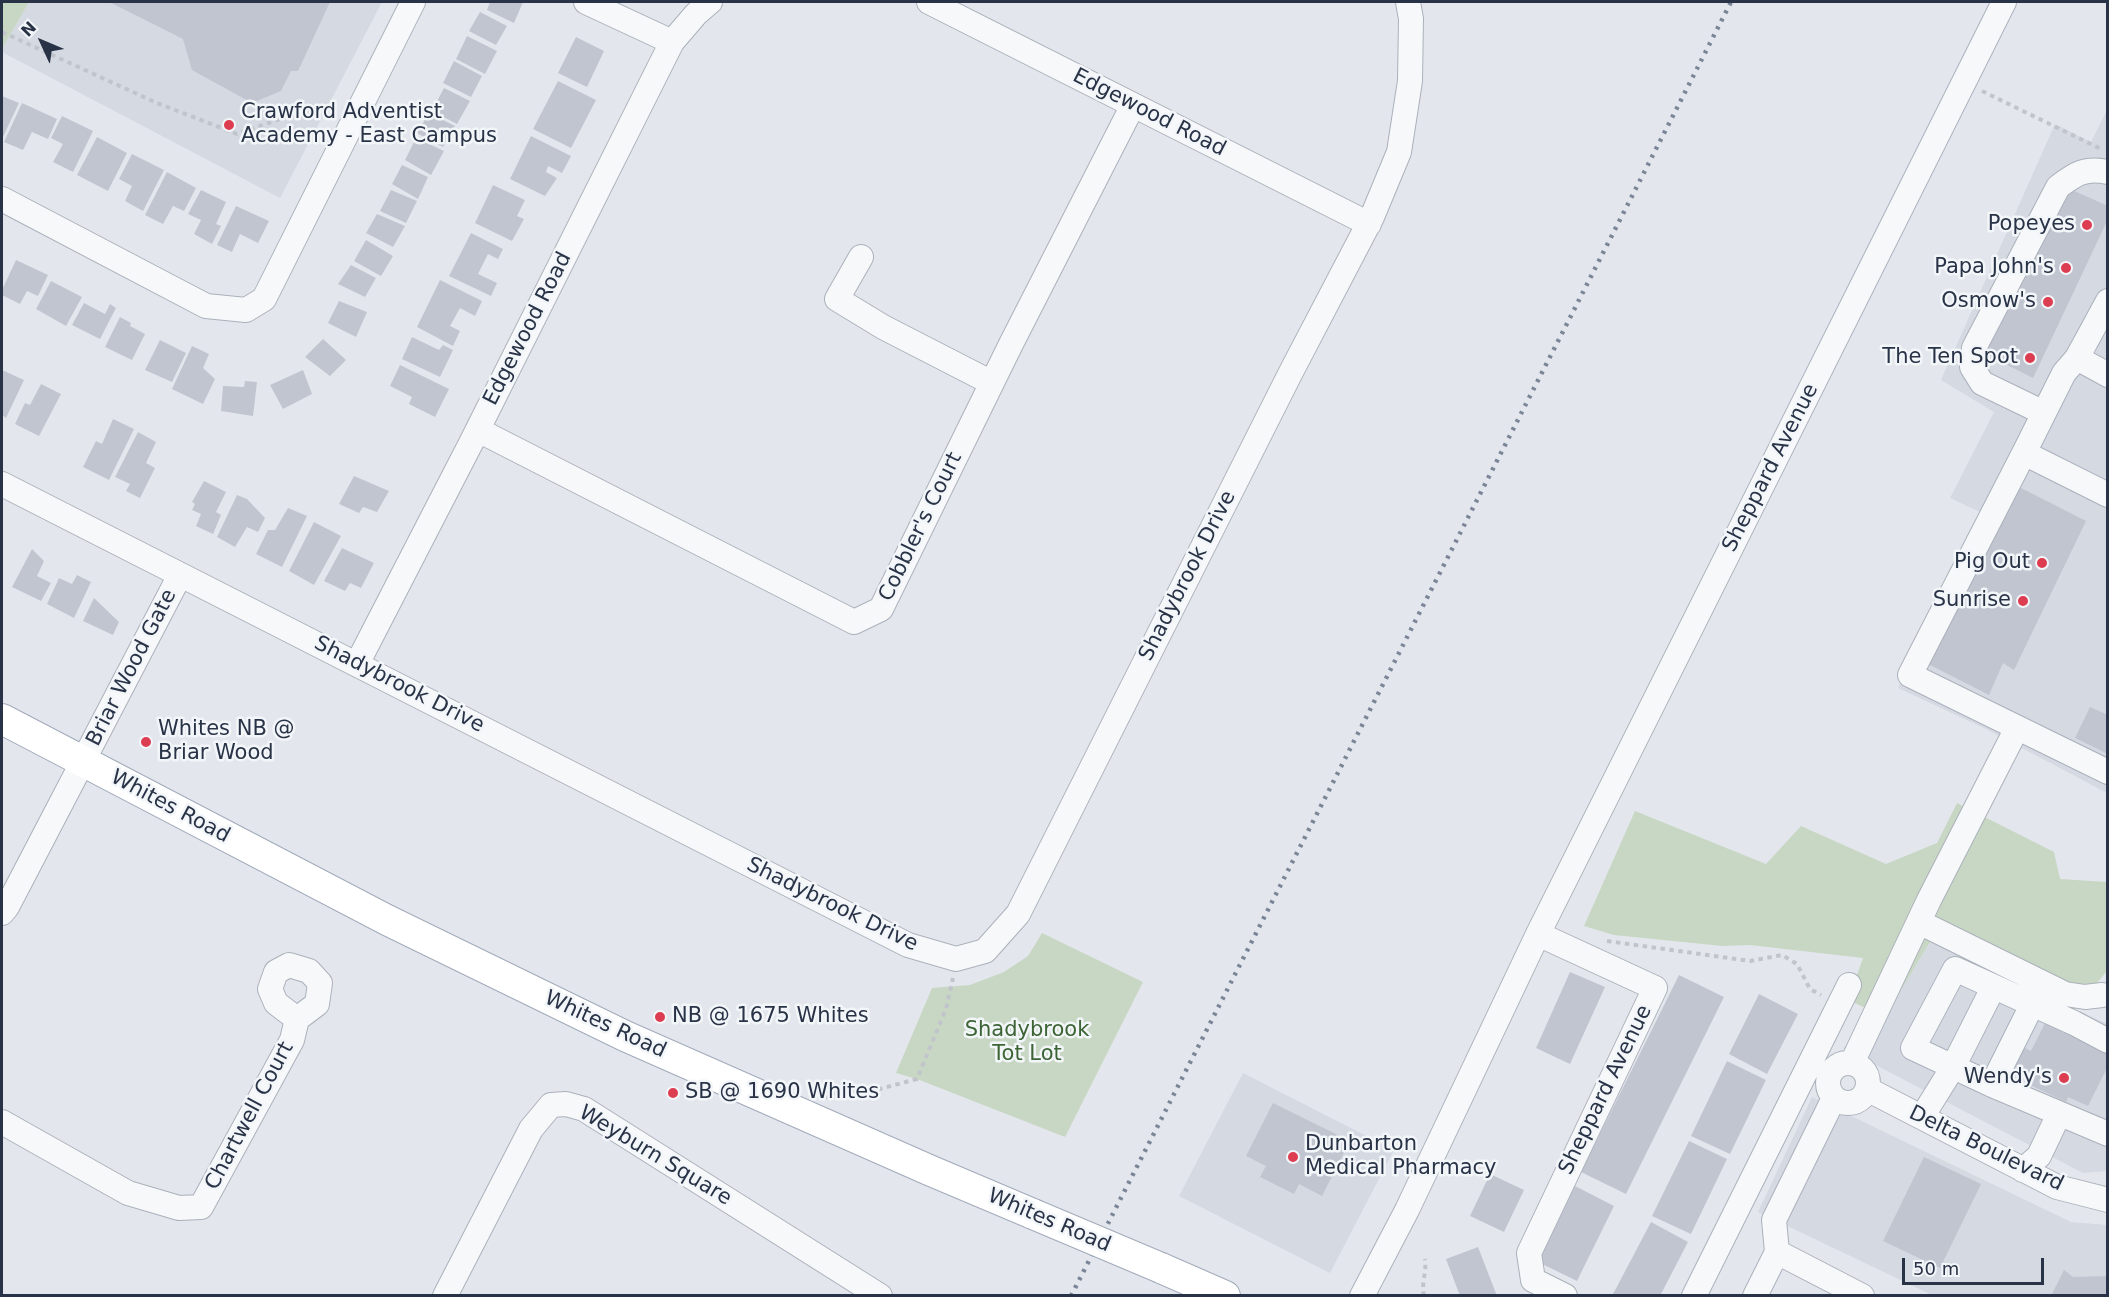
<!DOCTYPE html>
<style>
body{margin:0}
#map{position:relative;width:2109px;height:1297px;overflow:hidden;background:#e3e7ed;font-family:"DejaVu Sans",sans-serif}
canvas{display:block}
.frame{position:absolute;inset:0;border:3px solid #293347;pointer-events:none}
.north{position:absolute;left:12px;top:12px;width:60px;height:60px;-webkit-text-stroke:4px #f3f6f9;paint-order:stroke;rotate:314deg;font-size:16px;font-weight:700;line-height:24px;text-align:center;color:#293347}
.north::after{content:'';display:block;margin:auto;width:21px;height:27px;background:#293347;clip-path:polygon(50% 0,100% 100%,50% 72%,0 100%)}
.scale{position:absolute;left:1902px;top:1258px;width:142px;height:27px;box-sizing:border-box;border:3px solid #293347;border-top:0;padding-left:8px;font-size:18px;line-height:21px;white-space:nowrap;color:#293347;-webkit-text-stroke:4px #f3f6f9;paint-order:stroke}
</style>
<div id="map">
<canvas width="2109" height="1297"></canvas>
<div class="frame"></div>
<div class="north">N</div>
<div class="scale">50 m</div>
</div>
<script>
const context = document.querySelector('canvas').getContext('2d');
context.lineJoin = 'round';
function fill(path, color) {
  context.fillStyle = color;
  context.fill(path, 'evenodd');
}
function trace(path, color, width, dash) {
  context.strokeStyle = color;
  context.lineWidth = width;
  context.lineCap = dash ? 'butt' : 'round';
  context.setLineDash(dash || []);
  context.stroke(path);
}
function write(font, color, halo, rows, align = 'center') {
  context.font = font + ' "DejaVu Sans",sans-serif';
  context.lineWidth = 5;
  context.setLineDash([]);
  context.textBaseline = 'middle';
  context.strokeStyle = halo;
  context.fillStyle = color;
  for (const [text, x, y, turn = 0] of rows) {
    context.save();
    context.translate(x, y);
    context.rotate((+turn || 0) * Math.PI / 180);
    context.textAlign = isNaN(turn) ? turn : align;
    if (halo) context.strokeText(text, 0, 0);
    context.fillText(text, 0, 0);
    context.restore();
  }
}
const built = new Path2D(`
 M 29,2 L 382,2 L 280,198 L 2,52 L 2,49 Z
 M 2107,110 L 2107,793 L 1986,729 L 1898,688 L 1982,513 L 1950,498 L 1994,412 L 1941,380 L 2055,124 L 2091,142 Z
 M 1930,942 L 2107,1024 L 2107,1171 L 2083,1173 L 1843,1048 L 1885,1017 Z
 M 1243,1073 L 1394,1150 L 1330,1273 L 1179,1196 Z
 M 1812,1097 L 2071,1222 L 2107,1225 L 2107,1295 L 1932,1295 L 1758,1212 Z`);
const green = new Path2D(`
 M 2,2 L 29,2 L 2,49 Z
 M 1957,803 L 2054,852 L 2060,879 L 2107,882 L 2107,971 L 2074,1010 L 1930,942 L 1885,1017 L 1848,1000 L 1863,958 L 1750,945 L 1722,946 L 1614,935 L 1584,926 L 1635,811 L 1766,864 L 1801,826 L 1886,864 L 1937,843 Z
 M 1042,933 L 1143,982 L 1065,1137 L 917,1079 L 896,1073 L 932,988 L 970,985 L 1004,972 L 1028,956 Z`);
const building = new Path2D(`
 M 109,2 L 330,2 L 298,71 L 291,71 L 281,91 L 252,103 L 192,70 L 183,39 Z
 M 490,2 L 523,2 L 514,23 L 487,10 Z
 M 480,12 L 507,26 L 496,45 L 469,31 Z
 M 467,36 L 497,51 L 485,74 L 456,59 Z
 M 576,37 L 604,51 L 587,87 L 558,73 Z
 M 454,61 L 482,76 L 471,97 L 443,83 Z
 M 558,81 L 596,100 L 571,148 L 533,129 Z
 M 444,88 L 470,101 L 457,124 L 432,111 Z
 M 2,96 L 19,103 L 2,139 Z
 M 22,103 L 57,119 L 48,139 L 32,132 L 23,150 L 4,142 Z
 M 429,113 L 455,126 L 443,147 L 417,133 Z
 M 62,116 L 93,131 L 73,172 L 53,162 L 63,144 L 51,138 Z
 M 531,136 L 571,156 L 562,173 L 548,166 L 546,172 L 557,178 L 545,196 L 510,179 Z
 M 97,137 L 127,153 L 108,191 L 77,175 Z
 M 416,138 L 444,151 L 431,175 L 405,160 Z
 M 132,154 L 164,170 L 143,211 L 125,201 L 132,186 L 119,179 Z
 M 402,165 L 428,177 L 418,199 L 392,184 Z
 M 167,172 L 196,188 L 184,211 L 173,206 L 163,224 L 145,215 Z
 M 493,185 L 525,200 L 517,216 L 524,219 L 512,241 L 475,223 Z
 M 2063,186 L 2108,206 L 2108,219 L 2033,378 L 1982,352 Z
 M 201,190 L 226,202 L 216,224 L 221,226 L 212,244 L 194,234 L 201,220 L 188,214 Z
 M 391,190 L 417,201 L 406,223 L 380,211 Z
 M 236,206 L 269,221 L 258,243 L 240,234 L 232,252 L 217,245 Z
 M 377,214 L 405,226 L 393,247 L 366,233 Z
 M 471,233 L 503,249 L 498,259 L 488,254 L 478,274 L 497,283 L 491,296 L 449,276 Z
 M 366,240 L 393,256 L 381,276 L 354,261 Z
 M 16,260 L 48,275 L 38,296 L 27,291 L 20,304 L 2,295 L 2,290 Z
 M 351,265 L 376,278 L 365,297 L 338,284 Z
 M 440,280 L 482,301 L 475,316 L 460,308 L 450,326 L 460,331 L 453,346 L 417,327 Z
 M 51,281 L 82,297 L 66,326 L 36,309 Z
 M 339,301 L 367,312 L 356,337 L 328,323 Z
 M 84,303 L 105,314 L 110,304 L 116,308 L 100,339 L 72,325 Z
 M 120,317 L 131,323 L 130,326 L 145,334 L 132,360 L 105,347 Z
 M 412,337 L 439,350 L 443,345 L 453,350 L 440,377 L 402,359 Z
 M 323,339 L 346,360 L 330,376 L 305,357 Z
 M 160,340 L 186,353 L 172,382 L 145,370 Z
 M 192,346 L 209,354 L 203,368 L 215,379 L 203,404 L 172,389 Z
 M 400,365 L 449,389 L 435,417 L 409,404 L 412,397 L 390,386 Z
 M 2,370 L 24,380 L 6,418 L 2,415 Z
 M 303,370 L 312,394 L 283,409 L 270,385 Z
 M 245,381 L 257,382 L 253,416 L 221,411 L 223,386 L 244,387 Z
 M 41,384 L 61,394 L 39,436 L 15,424 L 25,403 L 30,405 Z
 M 113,419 L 134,429 L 109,480 L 83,467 L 96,441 L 102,444 Z
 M 138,432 L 156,442 L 146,463 L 155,468 L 140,498 L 126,491 L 130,484 L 115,477 Z
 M 354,476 L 389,491 L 377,512 L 363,507 L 359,513 L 339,504 Z
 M 204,481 L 226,492 L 216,512 L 221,515 L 213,534 L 196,526 L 201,514 L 192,510 L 195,504 L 192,502 Z
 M 2021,488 L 2086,521 L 2014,670 L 2003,663 L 1989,695 L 1928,664 L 2007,499 Z
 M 237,495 L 247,499 L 265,518 L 258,532 L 247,527 L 235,547 L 217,537 Z
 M 288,508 L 307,516 L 282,567 L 256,554 L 268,530 L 275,530 Z
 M 314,522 L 341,536 L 314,585 L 289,571 Z
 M 342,548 L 374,563 L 361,588 L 350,583 L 345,591 L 324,581 Z
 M 32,549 L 44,561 L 37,576 L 51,583 L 41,601 L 12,587 Z
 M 77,575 L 91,582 L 74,618 L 47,604 L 59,578 L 72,584 Z
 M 94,598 L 119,622 L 113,635 L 83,621 Z
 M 2090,707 L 2108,715 L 2108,754 L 2075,738 Z
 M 1570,972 L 1605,987 L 1570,1064 L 1536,1048 Z
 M 1679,975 L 1724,997 L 1626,1194 L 1581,1172 Z
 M 1759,994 L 1798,1014 L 1767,1074 L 1729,1054 Z
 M 2048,1017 L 2108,1045 L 2108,1066 L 2088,1106 L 2068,1097 L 2066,1102 L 2026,1083 L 2029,1074 L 2011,1066 L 2021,1046 L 2031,1051 Z
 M 1727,1061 L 1766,1080 L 1730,1154 L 1691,1136 Z
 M 1273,1103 L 1350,1141 L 1322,1196 L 1299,1184 L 1294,1194 L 1260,1177 L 1266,1166 L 1246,1156 Z
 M 1689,1141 L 1727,1159 L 1691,1234 L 1652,1216 Z
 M 1924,1157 L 1981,1184 L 1940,1268 L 1883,1241 Z
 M 1490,1174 L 1524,1190 L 1504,1232 L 1470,1216 Z
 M 1575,1186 L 1614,1206 L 1577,1281 L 1538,1262 Z
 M 1651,1222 L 1688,1242 L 1660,1296 L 1612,1296 Z
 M 1478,1247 L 1497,1296 L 1460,1296 L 1446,1259 Z
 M 2064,1270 L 2073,1277 L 2108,1276 L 2108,1296 L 2051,1296 Z`);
const path = new Path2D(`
 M 2,32 L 157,103 L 237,134 L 318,106
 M 1982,91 L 2101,149
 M 1607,941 L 1750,961 L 1782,955 L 1797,964 L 1810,989 L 1821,995
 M 826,1098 L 843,1090 L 872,1091 L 917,1079 L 946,1009 L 953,978
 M 1424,1296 C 1421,1282 1427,1272 1425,1259`);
const minor = new Path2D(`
 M 586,2 L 672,42
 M 929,2 L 1369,224
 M 2,199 L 206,306 L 246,310 L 264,299 L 413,2
 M 861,257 L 837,299 L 883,327 L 992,383
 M 2108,301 L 2077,358 L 2108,375
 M 2044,413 L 1982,383 L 1972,367 L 1974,348 L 2058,187 C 2075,174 2085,167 2108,172
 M 478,430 L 854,622 L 881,609 L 1011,344 L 1133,105
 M 2024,453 L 2064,373 L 2077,358
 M 2,484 L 908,945 L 956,959 L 985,951 L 1018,914 L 1291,372 L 1372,217 L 1399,152 L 1410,81 L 1411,19 L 1408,2
 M 2108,495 L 2024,453 L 1910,675 L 2108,772
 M 357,664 L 472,441 L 672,42 L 696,14 L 710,2
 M 2,913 L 7,907 L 180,575
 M 1919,922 L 2065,994 L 2085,997 L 2102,995
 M 1538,934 L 1655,988 L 1529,1253 L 1533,1280 L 1565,1296
 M 2108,1041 L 2074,1023 L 1955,969 L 1913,1048 L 1992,1085 L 2108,1134
 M1828 1083a20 20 0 1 1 40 0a20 20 0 1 1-40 0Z
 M 1852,1063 L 1929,900 L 2017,728
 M 1992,1085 L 2032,1005
 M 1867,1089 L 2057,1187 L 2108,1200
 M 1922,1117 L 1953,1067 L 1993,988
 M 2,1122 L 128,1193 L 179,1208 L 201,1207 L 292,1040 L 297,1019 L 317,1004 L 320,983 L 309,971 L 289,965 L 276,972 L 270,989 L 276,1003 L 297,1019
 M 2023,1170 L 2039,1156 L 2059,1114
 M 1777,1252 L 1862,1296
 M 445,1296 L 531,1129 L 551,1105 L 566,1104 L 584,1109 L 880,1296
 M 1362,1296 L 1407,1210 L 1538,934 L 2004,2
 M 1694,1296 L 1849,985
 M 1755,1296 L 1777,1252 L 1774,1220 L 1834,1098`);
const major = new Path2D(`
 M 2,719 L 387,920 L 625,1036 L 929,1170 L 1033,1214
 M 1161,1268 L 1225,1296`);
const rail = new Path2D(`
 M 1071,1296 L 1731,2`);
const majorBridge = new Path2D(`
 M 1033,1214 L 1161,1268`);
const markers = [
 [229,125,6,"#dc3d50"],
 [2087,225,6,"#dc3d50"],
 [2066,268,6,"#dc3d50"],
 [2048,302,6,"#dc3d50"],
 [2030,358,6,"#dc3d50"],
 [2042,563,6,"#dc3d50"],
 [2023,601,6,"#dc3d50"],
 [146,742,6,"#dc3d50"],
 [660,1017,6,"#dc3d50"],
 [2064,1078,6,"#dc3d50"],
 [673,1093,6,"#dc3d50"],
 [1293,1157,6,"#dc3d50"]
];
const poiNames = [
 ["Crawford Adventist",241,113,"left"],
 ["Academy - East Campus",241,137,"left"],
 ["Popeyes",2075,225],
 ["Papa John's",2054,268],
 ["Osmow's",2036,302],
 ["The Ten Spot",2018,358],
 ["Pig Out",2030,563],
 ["Sunrise",2011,601],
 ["Whites NB @",158,730,"left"],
 ["Briar Wood",158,754,"left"],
 ["NB @ 1675 Whites",672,1017,"left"],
 ["Wendy's",2052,1078],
 ["SB @ 1690 Whites",685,1093,"left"],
 ["Dunbarton",1305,1145,"left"],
 ["Medical Pharmacy",1305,1169,"left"]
];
const streetNames = [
 ["Edgewood Road",1149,113,27],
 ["Edgewood Road",528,329,-63],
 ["Sheppard Avenue",1771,468,-63],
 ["Cobbler's Court",921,527,-64],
 ["Shadybrook Drive",1188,576,-63],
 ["Briar Wood Gate",132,668,-63],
 ["Shadybrook Drive",399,685,27],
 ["Whites Road",170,807,28],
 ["Shadybrook Drive",832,905,26],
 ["Whites Road",605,1025,25],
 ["Sheppard Avenue",1606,1090,-64],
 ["Chartwell Court",250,1116,-62],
 ["Delta Boulevard",1986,1149,26],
 ["Weyburn Square",655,1156,31],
 ["Whites Road",1049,1221,23]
];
const parkNames = [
 ["Shadybrook",1027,1031],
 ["Tot Lot",1027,1055]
];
fill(built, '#d4d9e2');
fill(green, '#c8d7c3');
fill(building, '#c0c5d0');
trace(minor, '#abb1bb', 26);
trace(major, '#a1aaba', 32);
trace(path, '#c1c5cb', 4, [4.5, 4.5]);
trace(minor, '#f7f8fa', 24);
trace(major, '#fff', 30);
trace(rail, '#7b8598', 4.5, [3, 6]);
trace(majorBridge, '#a1aaba', 32, []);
trace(majorBridge, '#fff', 30);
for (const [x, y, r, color] of markers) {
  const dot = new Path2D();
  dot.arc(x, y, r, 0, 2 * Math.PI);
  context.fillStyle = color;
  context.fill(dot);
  trace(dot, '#f3f6f9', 2);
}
write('21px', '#293347', '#f3f6f9', poiNames, 'right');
write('21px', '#293347', '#f3f6f9', streetNames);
write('21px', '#3c6434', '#f3f6f9', parkNames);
</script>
